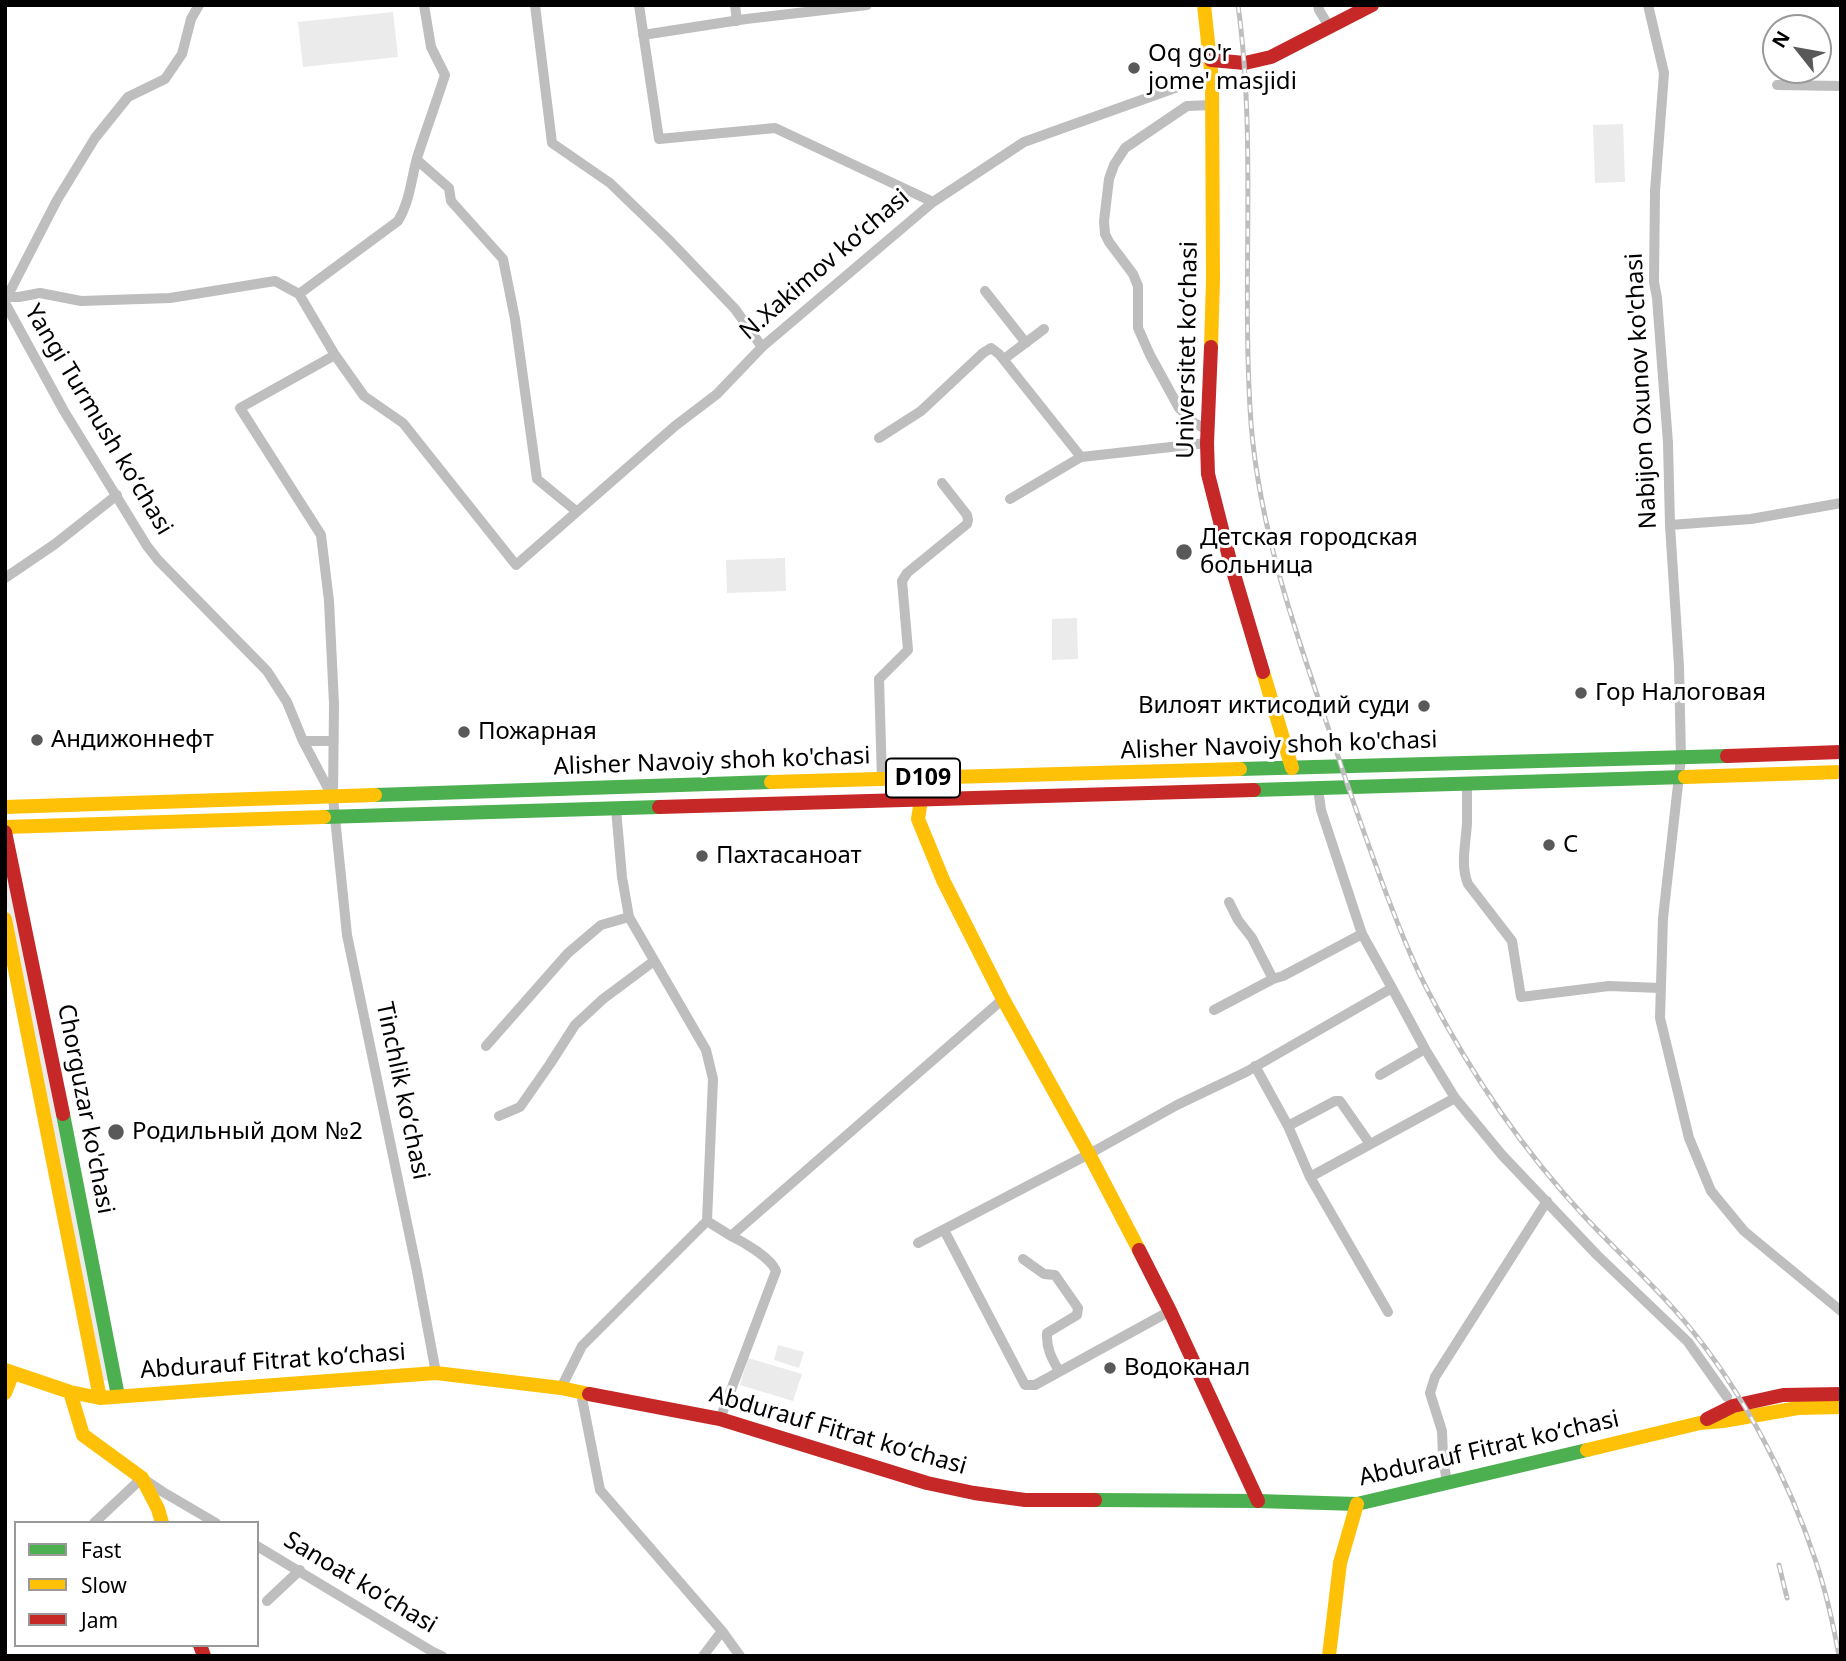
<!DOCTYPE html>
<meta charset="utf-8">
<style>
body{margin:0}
#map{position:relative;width:1846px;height:1661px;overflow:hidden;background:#fff;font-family:"Noto Sans",sans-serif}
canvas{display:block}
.frame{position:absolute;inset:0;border:7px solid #000;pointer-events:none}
.legend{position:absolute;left:14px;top:1521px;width:245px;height:126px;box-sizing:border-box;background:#fff;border:2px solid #999;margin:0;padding:9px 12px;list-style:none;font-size:21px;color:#000}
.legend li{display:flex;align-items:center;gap:14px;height:35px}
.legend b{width:35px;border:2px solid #999}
.north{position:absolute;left:1762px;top:14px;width:70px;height:70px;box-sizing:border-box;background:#fff;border:2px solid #999;border-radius:50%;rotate:301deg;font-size:19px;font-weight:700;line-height:28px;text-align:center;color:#000}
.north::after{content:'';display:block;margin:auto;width:24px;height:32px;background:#595959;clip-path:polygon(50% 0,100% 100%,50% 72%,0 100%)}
</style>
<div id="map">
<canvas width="1846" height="1661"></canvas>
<div class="frame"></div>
<ul class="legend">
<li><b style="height:9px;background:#4caf50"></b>Fast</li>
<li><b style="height:9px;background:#ffc107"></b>Slow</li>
<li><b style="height:9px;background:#c62828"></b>Jam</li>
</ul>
<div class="north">N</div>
</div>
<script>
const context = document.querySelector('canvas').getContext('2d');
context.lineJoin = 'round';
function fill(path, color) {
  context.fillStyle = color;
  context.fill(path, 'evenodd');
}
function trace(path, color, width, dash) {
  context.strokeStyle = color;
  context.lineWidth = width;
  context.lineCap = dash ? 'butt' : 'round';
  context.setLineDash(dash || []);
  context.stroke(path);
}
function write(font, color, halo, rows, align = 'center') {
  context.font = font + ' "Noto Sans",sans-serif';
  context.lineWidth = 6;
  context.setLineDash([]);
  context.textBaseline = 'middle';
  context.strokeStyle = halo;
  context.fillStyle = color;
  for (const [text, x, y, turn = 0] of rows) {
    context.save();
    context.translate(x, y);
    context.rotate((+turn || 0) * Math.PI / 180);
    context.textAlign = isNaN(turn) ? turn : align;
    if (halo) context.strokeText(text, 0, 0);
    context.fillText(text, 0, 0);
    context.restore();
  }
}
const green = new Path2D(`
 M 393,12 L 398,57 L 303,67 L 298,22 Z
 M 1623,124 L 1625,182 L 1595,183 L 1593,125 Z
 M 785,558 L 786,591 L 727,593 L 726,560 Z
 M 1077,618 L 1078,659 L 1052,660 L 1052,619 Z
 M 9,875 L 110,1381 L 100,1380 L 5,898 L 5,876 Z
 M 778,1345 L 804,1352 L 799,1368 L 774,1360 Z
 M 748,1358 L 802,1374 L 793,1401 L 740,1385 Z`);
const street = new Path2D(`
 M 199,5 L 191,19 L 182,54 L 165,79 L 128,97 L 95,138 L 57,200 L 7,297 L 19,297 L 40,293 L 81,301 L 170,298 L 275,281 L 299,294 L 335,355 L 240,408 L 321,535 L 329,601 L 334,704 L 333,798 L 347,935 L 417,1271 L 436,1373
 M 535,5 L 552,143 L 610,183 L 668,239 L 735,309 L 762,347
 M 639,5 L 659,139 L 775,128 L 933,202
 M 735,5 L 737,21
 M 1318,5 L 1319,10 L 1330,28
 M 1648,5 L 1664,73 L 1655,191 L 1654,282 L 1657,298 L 1668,443 L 1670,525 L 1679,666 L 1681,758 L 1663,918 L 1660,1018 L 1689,1138 L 1711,1191 L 1744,1231 L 1841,1311
 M 643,35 L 746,19 L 867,5
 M 1777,85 L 1841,86
 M 417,160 L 449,188 L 451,201 L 503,259 L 515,319 L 537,479 L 576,511
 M 985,291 L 1026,343
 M 299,294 L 398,221 C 410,201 411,180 417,158 C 426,130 436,103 445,75 L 431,47 L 424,5
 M 5,296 L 7,297 L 5,303 L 64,411 L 147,546 L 158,560 L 267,671 L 287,702 L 303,741 L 331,794
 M 335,355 L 364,396 L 403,423 L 516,565 L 675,426 L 717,394 L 762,347 L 933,202 L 1024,142 L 1189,83 L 1212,80
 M 1004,359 L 1044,329
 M 1208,430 L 1194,423 L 1179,408 L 1150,355 L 1138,328 L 1138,286 L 1133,274 L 1109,242 L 1105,234 L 1104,221 L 1109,179 L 1114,165 L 1125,148 L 1187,106 L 1212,105
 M 879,438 L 921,411 L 983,353 L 991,348 L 999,354 L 1081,457
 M 1010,499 L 1081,457 L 1207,443
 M 1670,525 L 1751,519 L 1841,503
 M 5,578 L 55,544 L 117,495
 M 303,741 L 333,741
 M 882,779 L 879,679 L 908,650 L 902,581 L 907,573 L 967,524 L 968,520 L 967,515 L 942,483
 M 1467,783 C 1467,796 1467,810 1467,823 C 1466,843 1460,865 1468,884 L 1512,941 L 1521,997 L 1609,986 L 1660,988
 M 1318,788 L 1321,810 L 1362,934 L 1392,988
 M 1229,902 L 1238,920 L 1252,938 L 1273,979
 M 1214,1010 L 1273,979 L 1283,976 L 1362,934
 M 486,1046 L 568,953 L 601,925 L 629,917
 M 1255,1066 L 1288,1126 L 1310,1177 L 1388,1312
 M 1380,1075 L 1425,1049
 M 499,1116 L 520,1107 L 550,1064 L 575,1025 L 603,999 L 654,961
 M 1288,1126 L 1335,1101 L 1340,1101 L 1370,1144
 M 1310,1177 L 1455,1098
 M 707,1221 L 731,1236 L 1003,999
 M 944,1230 L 1025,1385 L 1035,1385 L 1170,1311
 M 918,1243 L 1089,1154 L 1177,1105 L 1246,1072 L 1392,988 L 1425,1049 L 1455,1098 L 1502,1155 L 1597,1255 L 1688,1342 L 1727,1397
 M 1023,1259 L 1044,1274 L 1055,1275 L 1078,1308 L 1077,1315 L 1047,1333 C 1046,1348 1052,1359 1059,1371
 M 561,1388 L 582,1346 L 707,1221 L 713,1079 L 706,1050 L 629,917 L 622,877 L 616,809
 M 581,1393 L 600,1490 L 722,1631 L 740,1656
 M 720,1419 L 776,1271 C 771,1258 744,1242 731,1236
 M 1447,1483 L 1443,1457 L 1442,1431 L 1430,1393 L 1435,1377 L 1547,1201
 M 94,1523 L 142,1478 L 163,1492 L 216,1523
 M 257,1546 L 433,1652 L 442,1656
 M 267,1601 L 300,1570
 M 703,1656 L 722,1631`);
const fast = new Path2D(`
 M 1240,769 L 1727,756
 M 1254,790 L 1685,777
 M 375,795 L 771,782
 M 324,817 L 659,807
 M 63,1114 L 118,1396
 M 1095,1500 L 1258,1501 L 1357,1504 L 1587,1450`);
const slow = new Path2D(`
 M 1204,5 L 1212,80 L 1213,280 L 1211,347
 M 1263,672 L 1292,768
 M 1685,777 L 1841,772
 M 919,778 L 921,800 L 918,819 L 943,880 L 1003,999 L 1089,1154 L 1139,1250
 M 771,782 L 1240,769
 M 5,807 L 375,795
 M 5,827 L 324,817
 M 5,919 L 100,1398
 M 5,1370 L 70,1392 L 100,1398 L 436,1373 L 561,1388 L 589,1394
 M 70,1392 L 83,1435 L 142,1478 L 158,1509 L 162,1523
 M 5,1393 L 13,1373
 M 1587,1450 L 1700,1423 L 1723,1421 L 1798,1408 L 1841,1407
 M 1329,1656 L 1340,1563 L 1357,1504`);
const jam = new Path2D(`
 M 1211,60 L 1245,63 L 1271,57 L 1372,5
 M 1211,347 L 1207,443 L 1208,474 L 1230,561 L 1263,672
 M 1727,756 L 1841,752
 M 659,807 L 1254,790
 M 5,832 L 63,1114
 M 1139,1250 L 1170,1311 L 1258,1501
 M 589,1394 L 720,1419 L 927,1483 L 974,1493 L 1025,1500 L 1095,1500
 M 1707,1419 L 1733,1406 L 1783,1395 L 1841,1394
 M 200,1645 L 204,1656`);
const rail = new Path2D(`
 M 1238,5 C 1257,143 1241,284 1251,423 C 1260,537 1301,648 1338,756 C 1353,802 1369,847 1386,893 C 1399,927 1412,961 1429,993 C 1471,1074 1522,1149 1584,1216 C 1619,1254 1658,1288 1690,1328 C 1743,1393 1789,1480 1815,1559 C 1826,1591 1833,1623 1839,1656
 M 1779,1565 L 1787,1598`);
const markers = [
 [1134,68,7,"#595959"],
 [1184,552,9,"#595959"],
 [1581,693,7,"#595959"],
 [1424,706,7,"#595959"],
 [464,732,7,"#595959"],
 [37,740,7,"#595959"],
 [1549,845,7,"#595959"],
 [702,856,7,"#595959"],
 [116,1132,9,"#595959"],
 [1110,1368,7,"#595959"]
];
const shields = [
 [923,778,74]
];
const shieldNames = [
 ["D109",923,778]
];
const poiNames = [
 ["Oq go'r",1148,54],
 ["jome' masjidi",1148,82],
 ["Детская городская",1200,538],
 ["больница",1200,566],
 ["Гор Налоговая",1595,693],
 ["Вилоят иктисодий суди",1410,706,"right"],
 ["Пожарная",478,732],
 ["Андижоннефт",51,740],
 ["С",1563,845],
 ["Пахтасаноат",716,856],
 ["Родильный дом №2",132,1132],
 ["Водоканал",1124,1368]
];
const streetNames = [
 ["N.Xakimov koʻchasi",825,265,-41],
 ["Universitet kо‘chasi",1188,350,-89],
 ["Nabijon Oxunov ko'chasi",1642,391,-93],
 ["Yangi Turmush koʻchasi",98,420,59],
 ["Alisher Navoiy shoh ko'chasi",1279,746,-2],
 ["Alisher Navoiy shoh ko'chasi",712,762,-2],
 ["Tinchlik kо‘chasi",402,1091,78],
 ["Chorguzar ko'chasi",85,1109,79],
 ["Abdurauf Fitrat koʻchasi",273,1362,-4],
 ["Abdurauf Fitrat koʻchasi",838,1431,16],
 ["Abdurauf Fitrat koʻchasi",1489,1449,-13],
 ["Sanoat koʻchasi",360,1583,31]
];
fill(green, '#ebebeb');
trace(street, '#bebebe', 10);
trace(fast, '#4caf50', 14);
trace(slow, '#ffc107', 14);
trace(jam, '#c62828', 14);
trace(rail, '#bebebe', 5);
trace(rail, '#fff', 2.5, [8]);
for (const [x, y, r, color] of markers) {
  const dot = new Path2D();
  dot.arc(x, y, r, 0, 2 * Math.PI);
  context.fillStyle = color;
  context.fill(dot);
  trace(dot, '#fff', 2.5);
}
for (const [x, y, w] of shields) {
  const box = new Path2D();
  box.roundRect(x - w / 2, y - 19.5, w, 39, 5);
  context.fillStyle = '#fff';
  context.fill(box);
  trace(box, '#000', 2);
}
write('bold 23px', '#000', null, shieldNames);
write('24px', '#000', '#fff', poiNames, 'left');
write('24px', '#000', '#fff', streetNames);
</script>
